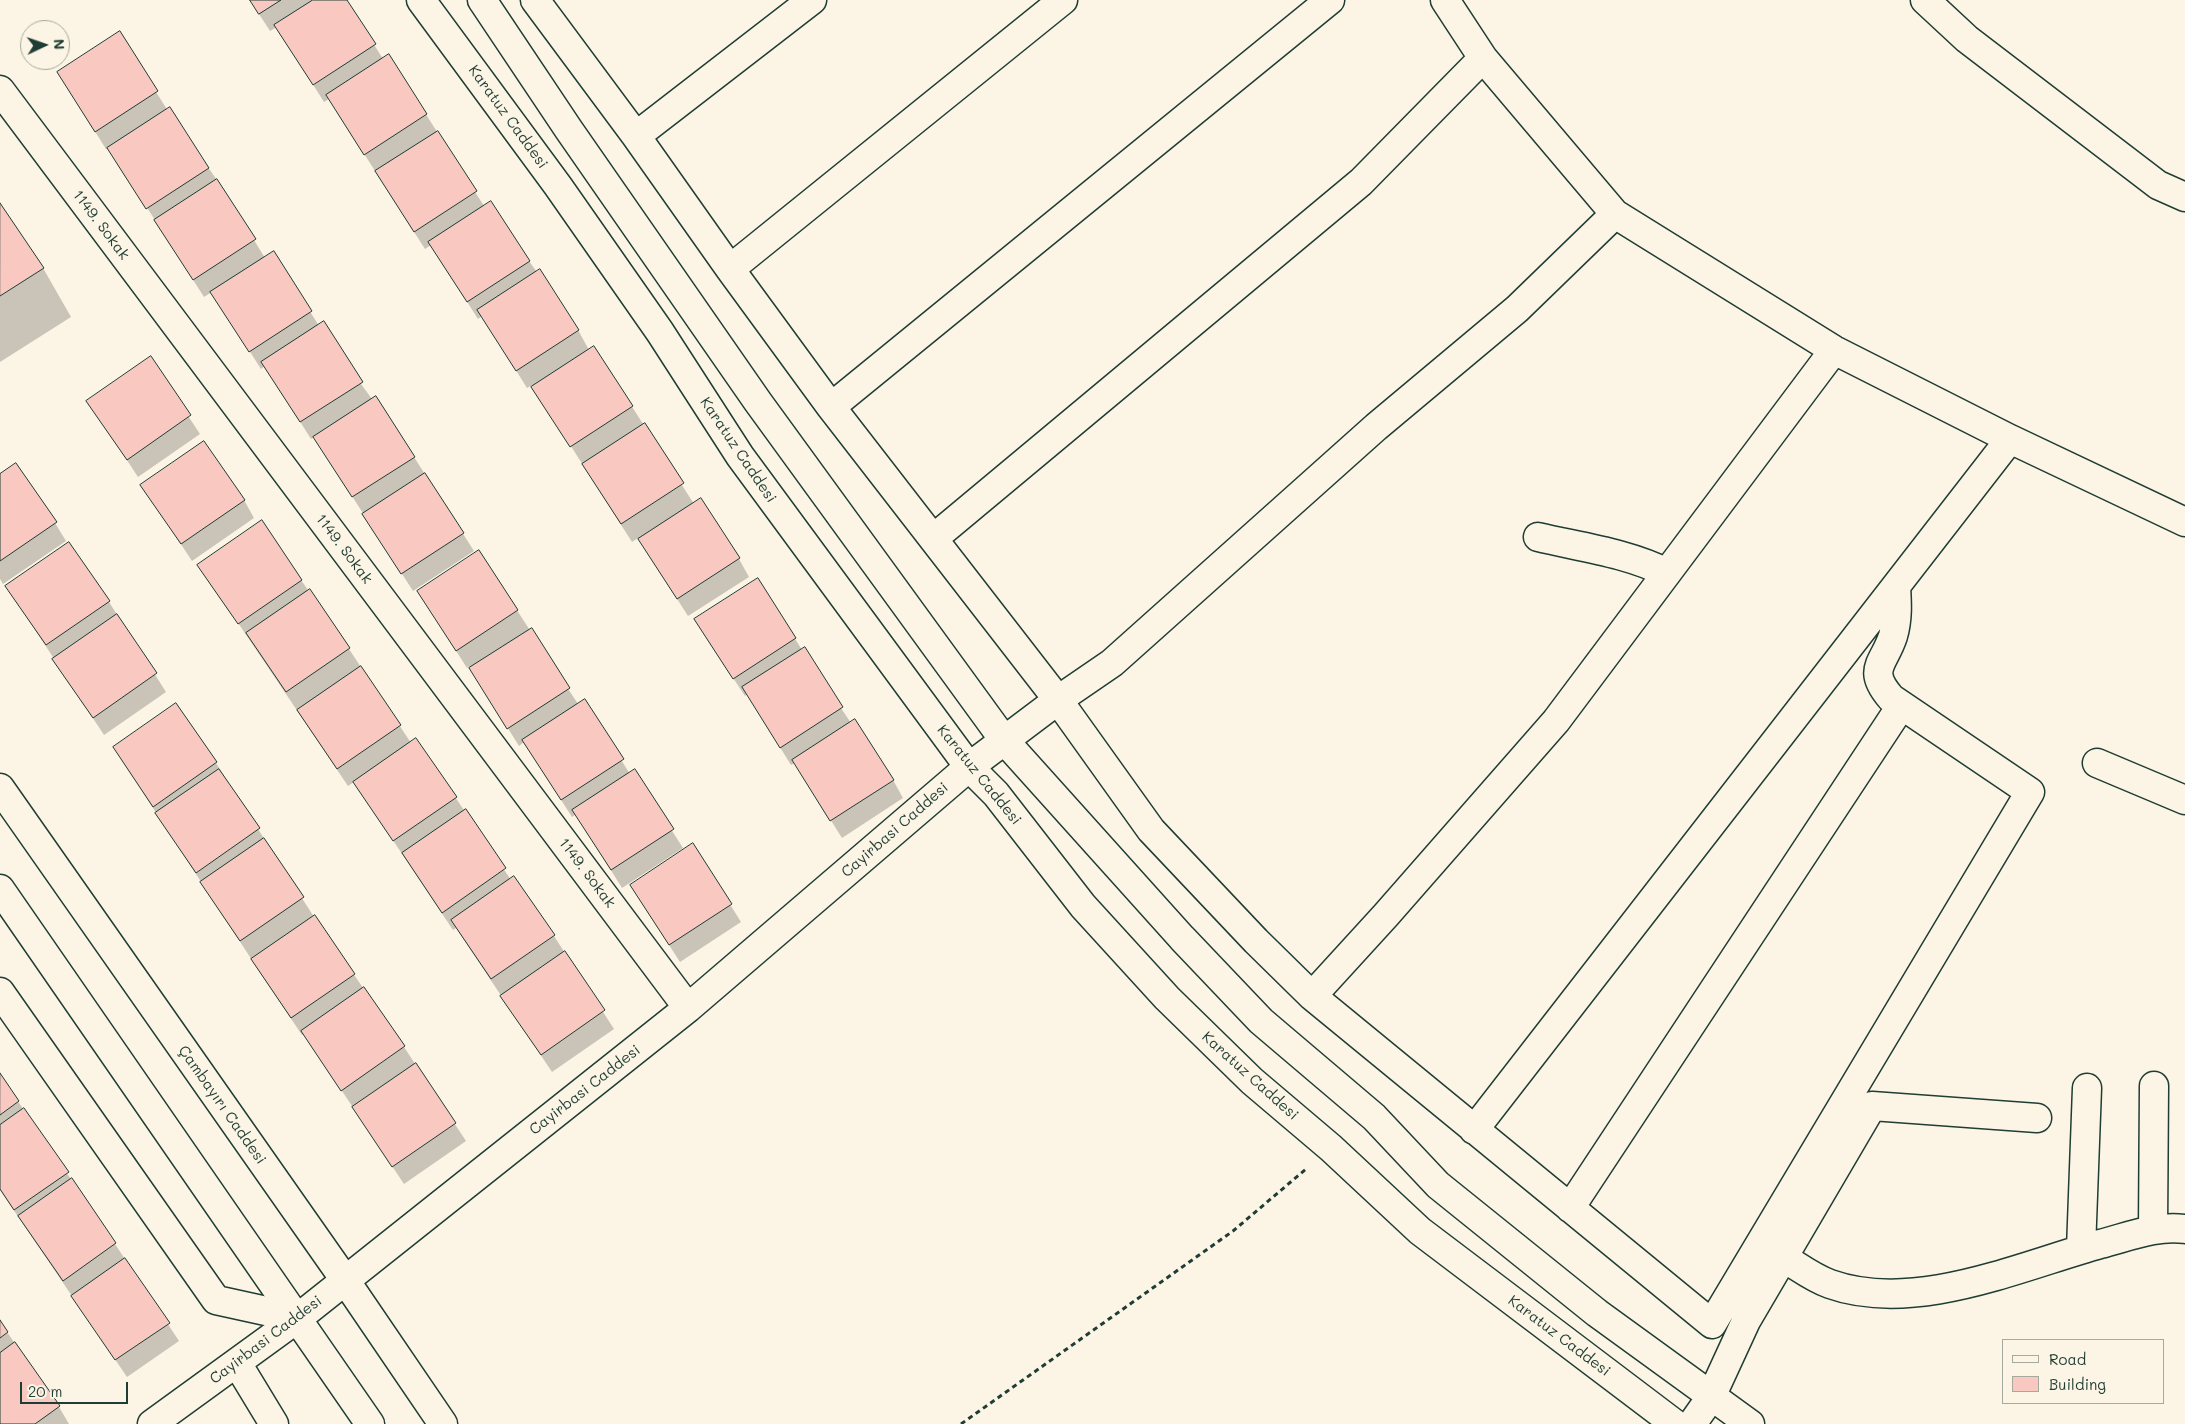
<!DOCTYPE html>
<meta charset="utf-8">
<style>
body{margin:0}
#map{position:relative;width:2185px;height:1424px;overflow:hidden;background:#fcf5e5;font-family:Mali,sans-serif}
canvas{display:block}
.legend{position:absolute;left:2002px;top:1339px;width:162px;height:65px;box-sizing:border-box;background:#fcf5e5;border:1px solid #a4ab9e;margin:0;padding:6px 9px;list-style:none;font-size:15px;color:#1f3d34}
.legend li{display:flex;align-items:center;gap:10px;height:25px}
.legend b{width:25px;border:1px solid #a4ab9e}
.north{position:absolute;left:20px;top:20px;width:50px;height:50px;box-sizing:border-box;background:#fcf5e5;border:1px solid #a4ab9e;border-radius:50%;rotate:87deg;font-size:14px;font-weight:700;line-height:20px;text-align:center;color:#1f3d34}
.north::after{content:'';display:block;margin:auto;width:18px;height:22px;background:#1f3d34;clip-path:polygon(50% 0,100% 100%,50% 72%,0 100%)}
.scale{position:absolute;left:20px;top:1382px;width:108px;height:22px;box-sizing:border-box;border:2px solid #1f3d34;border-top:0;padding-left:6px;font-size:15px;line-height:18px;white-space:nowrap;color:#1f3d34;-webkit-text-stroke:4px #fcf5e5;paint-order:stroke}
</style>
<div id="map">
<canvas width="2185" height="1424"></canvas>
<ul class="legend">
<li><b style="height:6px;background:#fcf5e5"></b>Road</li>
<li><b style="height:14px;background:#f8c8c1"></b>Building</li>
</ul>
<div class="north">N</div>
<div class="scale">20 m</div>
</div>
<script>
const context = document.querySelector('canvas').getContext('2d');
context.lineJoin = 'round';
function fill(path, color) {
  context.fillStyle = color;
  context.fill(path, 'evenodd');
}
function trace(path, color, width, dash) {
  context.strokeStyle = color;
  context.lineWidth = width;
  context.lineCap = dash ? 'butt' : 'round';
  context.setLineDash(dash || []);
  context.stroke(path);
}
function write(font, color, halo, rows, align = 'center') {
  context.font = font + ' Mali,sans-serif';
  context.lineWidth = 4;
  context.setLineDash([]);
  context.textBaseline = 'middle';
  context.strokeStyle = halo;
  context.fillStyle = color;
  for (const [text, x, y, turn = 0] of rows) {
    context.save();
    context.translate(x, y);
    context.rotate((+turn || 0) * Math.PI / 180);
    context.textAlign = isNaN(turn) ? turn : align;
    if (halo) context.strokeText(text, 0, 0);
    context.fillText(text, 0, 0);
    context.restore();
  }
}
const shadow = new Path2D(`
 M 250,0 L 346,0 L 383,59 L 389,56 L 484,206 L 529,261 L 578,330 L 589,350 L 594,347 L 694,504 L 739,559 L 749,577 L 688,616 L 638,538 L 632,542 L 532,385 L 527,388 L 482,316 L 478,319 L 431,245 L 425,249 L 329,99 L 324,102 L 277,27 L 270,31 Z
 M 119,33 L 168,111 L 217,180 L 265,258 L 274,253 L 319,326 L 414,457 L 474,551 L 413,591 L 314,437 L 311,439 L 265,366 L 261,369 L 212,292 L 204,297 L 109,148 L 106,149 L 69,90 Z
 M 0,205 L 43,268 L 71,317 L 0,362 Z
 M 150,358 L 200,434 L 138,477 L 88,401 Z
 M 0,476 L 55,523 L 66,541 L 3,584 L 0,579 Z
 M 142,485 L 244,500 L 254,518 L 192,561 Z
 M 479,552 L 578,704 L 584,701 L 630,774 L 634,771 L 683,848 L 622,888 L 576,814 L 572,817 L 524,742 L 519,746 L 469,666 L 467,668 L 418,591 Z
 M 199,565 L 301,580 L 349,649 L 411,743 L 416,739 L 511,880 L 554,936 L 614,1029 L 552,1072 L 456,928 L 453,930 L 354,782 L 348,786 Z
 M 758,579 L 802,650 L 851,723 L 893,780 L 903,798 L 842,838 L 795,763 L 791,765 L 747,694 L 745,696 L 706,637 Z
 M 7,587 L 109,602 L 166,692 L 104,735 Z
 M 176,705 L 216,763 L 314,917 L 404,1047 L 466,1141 L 404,1184 L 304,1034 L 302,1035 L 263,977 L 114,748 Z
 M 693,845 L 741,922 L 680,962 L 642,903 Z
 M 0,1075 L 115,1244 L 179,1341 L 127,1377 L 0,1190 Z
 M 0,1322 L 59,1407 L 69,1424 L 0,1424 Z`);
const building = new Path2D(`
 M 250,0 L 281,0 L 259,14 Z
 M 313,0 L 347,0 L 376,44 L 313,85 L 274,25 Z
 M 120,31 L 158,91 L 95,132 L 57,72 Z
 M 389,54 L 427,114 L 364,155 L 326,95 Z
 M 170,107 L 209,168 L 146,209 L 107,148 Z
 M 438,131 L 477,191 L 414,232 L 375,171 Z
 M 217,179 L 256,239 L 193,280 L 154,220 Z
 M 491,201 L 530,261 L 467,302 L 428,242 Z
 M 0,203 L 44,268 L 0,296 Z
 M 274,251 L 312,311 L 249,352 L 210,292 Z
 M 540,269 L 579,330 L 516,371 L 477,310 Z
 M 324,321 L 363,382 L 300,422 L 261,362 Z
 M 594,346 L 633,406 L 570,447 L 531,387 Z
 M 151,356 L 191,415 L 127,460 L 86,401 Z
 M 376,396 L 415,457 L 352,497 L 313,437 Z
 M 645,423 L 684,483 L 621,524 L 582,464 Z
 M 204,441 L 245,500 L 181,544 L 140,485 Z
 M 16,463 L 57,522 L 0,561 L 0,474 Z
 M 425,473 L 464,533 L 401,574 L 362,514 Z
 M 701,498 L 740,558 L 677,599 L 638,539 Z
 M 262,520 L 302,580 L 238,624 L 197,565 Z
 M 69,542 L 110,601 L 46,645 L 5,586 Z
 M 479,550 L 518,610 L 456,651 L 417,591 Z
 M 758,578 L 796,638 L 733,679 L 694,619 Z
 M 310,589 L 350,648 L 286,692 L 246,633 Z
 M 117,614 L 157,673 L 93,718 L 52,659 Z
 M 532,628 L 570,688 L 507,729 L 469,668 Z
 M 805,647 L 843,707 L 780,748 L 742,687 Z
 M 361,666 L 401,725 L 337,769 L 297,710 Z
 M 585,699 L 624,759 L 561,800 L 522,740 Z
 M 176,703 L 217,762 L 153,807 L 113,747 Z
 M 855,719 L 894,780 L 830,821 L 792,760 Z
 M 416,738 L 457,797 L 393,841 L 353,782 Z
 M 219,769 L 260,828 L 196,873 L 155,813 Z
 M 635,769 L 674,829 L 611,870 L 572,810 Z
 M 466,809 L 506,868 L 442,913 L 402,853 Z
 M 264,838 L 304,897 L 240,941 L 200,882 Z
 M 693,843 L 732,904 L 669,945 L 630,885 Z
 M 514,876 L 555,935 L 491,979 L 451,920 Z
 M 315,915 L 355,974 L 291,1018 L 251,959 Z
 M 565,951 L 605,1010 L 541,1055 L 500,996 Z
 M 364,987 L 405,1046 L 341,1091 L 301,1031 Z
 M 416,1063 L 456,1123 L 392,1167 L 352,1107 Z
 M 0,1073 L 19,1101 L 0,1115 Z
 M 24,1108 L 69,1172 L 14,1210 L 0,1189 L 0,1125 Z
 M 72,1178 L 116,1243 L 63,1281 L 18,1216 Z
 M 125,1258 L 170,1323 L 115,1360 L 71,1296 Z
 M 0,1320 L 8,1332 L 0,1338 Z
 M 15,1342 L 60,1406 L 35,1424 L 0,1424 L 0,1353 Z`);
const path = new Path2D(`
 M 961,1424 L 1233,1231 L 1306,1169`);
const minor = new Path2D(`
 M 421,0 L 558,186 L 660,332 L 740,456 L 969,767 L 996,794 L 1083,906 L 1167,998 L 1252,1081 L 1331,1148 L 1420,1231 L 1675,1424
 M 482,0 L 569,130 L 758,402 L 1004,740 L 1182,938 L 1261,1021 L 1374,1117 L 1438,1185 L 1597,1313 L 1750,1424
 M 535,0 L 636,136 L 730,269 L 831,407 L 1058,700 L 1151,830 L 1256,941 L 1312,996 L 1712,1324 L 2030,792 L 1891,698 C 1866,669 1884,664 1893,636 C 1898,619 1897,603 1896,586
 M 1445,0 L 1483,58 L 1615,214 L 1834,350 L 2010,439 L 2185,522
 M 1925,0 L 1967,39 L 2158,185 L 2185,197
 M 0,90 L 688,1008
 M 636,136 L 812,0
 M 730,269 L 1063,0
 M 831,407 L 1330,0
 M 1538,537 C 1580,547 1628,553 1667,573
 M 934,538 L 1361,182 L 1483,58
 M 2097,763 L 2185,800
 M 0,992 L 216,1300 L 298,1318
 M 1312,996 L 1386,915 L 1556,721 L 1834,350
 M 1474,1130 L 2010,439
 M 1570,1208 L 1901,706
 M 2153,1230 L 2154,1086
 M 2081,1249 L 2087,1088
 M 1784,1258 C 1799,1267 1813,1278 1830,1284 C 1914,1314 2018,1267 2100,1244 C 2128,1237 2156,1225 2185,1229
 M 237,1363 L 274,1424
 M 152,1424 L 298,1318 L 688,1008 L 969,767 L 1058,700 L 1112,663 L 1376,427 L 1517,309 L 1615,214
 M 1692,1424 L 1711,1397 L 1746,1321 L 1872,1106 L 2037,1118`);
const major = new Path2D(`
 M 0,788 L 345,1280 L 443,1424
 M 0,889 L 370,1424`);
const streetNames = [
 ["Karatuz Caddesi",508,117,54],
 ["1149. Sokak",101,225,53],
 ["Karatuz Caddesi",738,450,56],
 ["1149. Sokak",344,549,53],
 ["Karatuz Caddesi",979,775,51],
 ["Cayirbasi Caddesi",895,830,-41],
 ["1149. Sokak",587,873,53],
 ["Karatuz Caddesi",1250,1076,42],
 ["Cayirbasi Caddesi",585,1090,-38],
 ["Çambayırı Caddesi",222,1105,55],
 ["Karatuz Caddesi",1559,1336,37],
 ["Cayirbasi Caddesi",266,1340,-37]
];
fill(shadow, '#0003');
fill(building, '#f8c8c1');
trace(building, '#1f3d34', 1);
trace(minor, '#1f3d34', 31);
trace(major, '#1f3d34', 31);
trace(path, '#1f3d34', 3, [5, 4]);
trace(minor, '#fcf5e5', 28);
trace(major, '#fcf5e5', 28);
write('15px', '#1f3d34', '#fcf5e5', streetNames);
</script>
